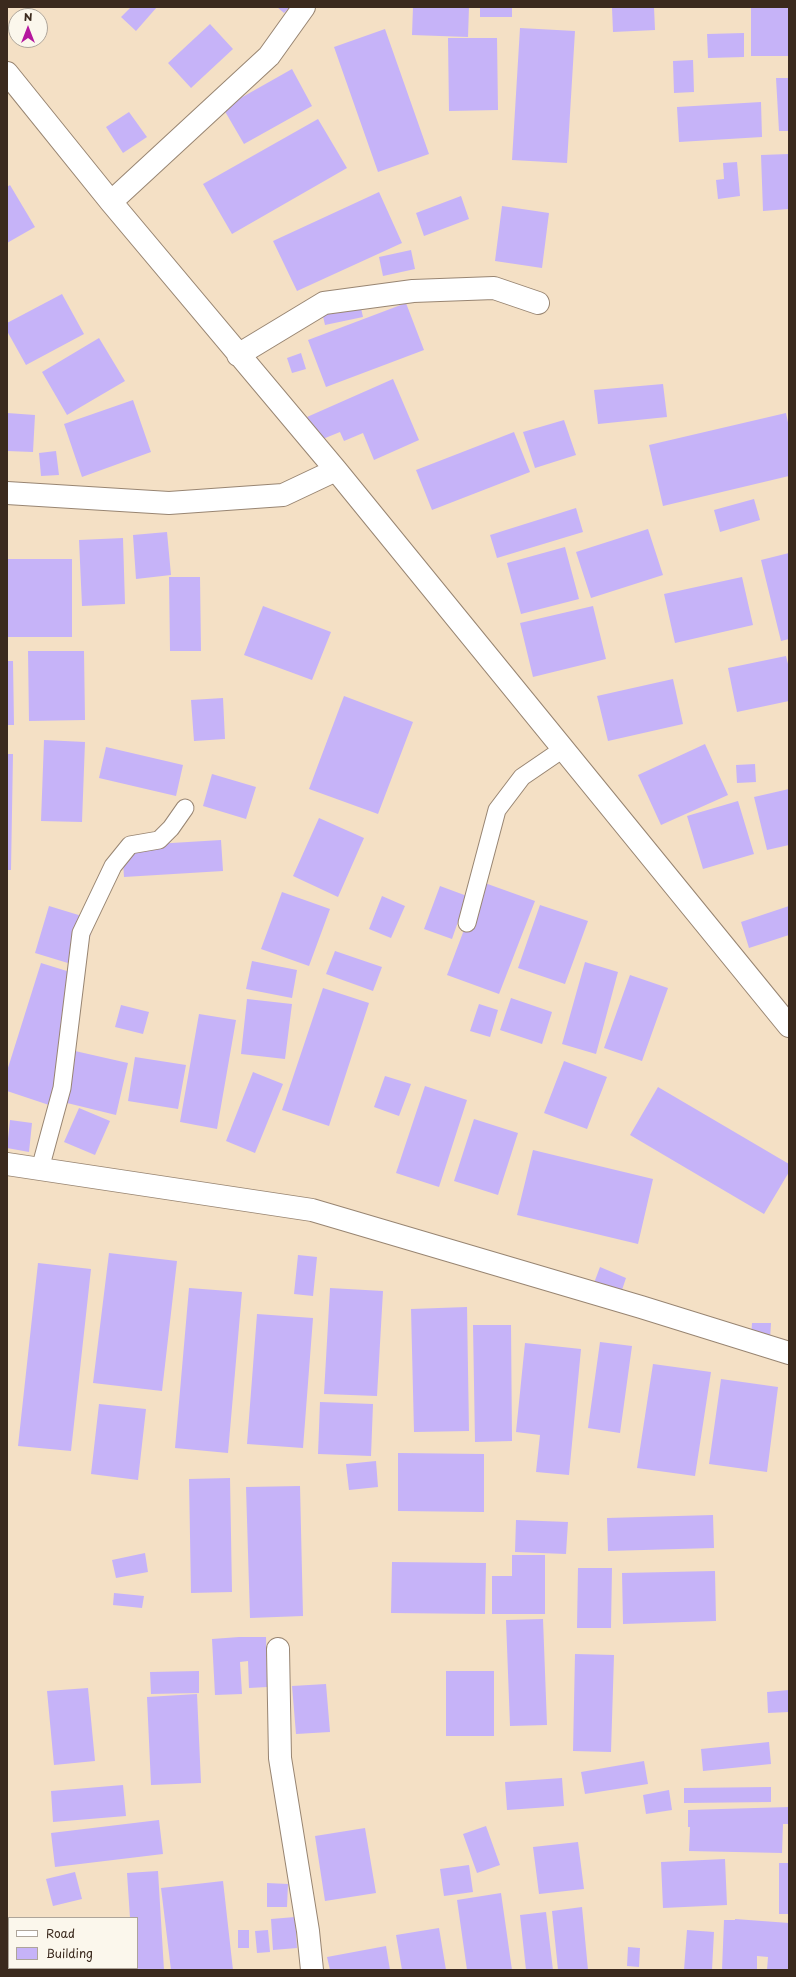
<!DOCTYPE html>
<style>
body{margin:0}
#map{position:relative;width:796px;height:1977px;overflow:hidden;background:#f4e0c5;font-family:"Playpen Sans",sans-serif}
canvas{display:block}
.frame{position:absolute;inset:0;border:8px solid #3b2a1e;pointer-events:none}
.legend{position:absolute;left:8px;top:1917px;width:130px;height:52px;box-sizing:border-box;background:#fbf7ec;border:1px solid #aea59a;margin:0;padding:5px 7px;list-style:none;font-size:12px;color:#3b2a1e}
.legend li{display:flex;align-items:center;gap:8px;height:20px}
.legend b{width:20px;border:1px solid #aea59a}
.north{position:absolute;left:8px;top:8px;width:40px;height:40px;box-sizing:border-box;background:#fbf7ec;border:1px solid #aea59a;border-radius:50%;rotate:0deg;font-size:11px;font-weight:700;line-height:16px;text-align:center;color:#3b2a1e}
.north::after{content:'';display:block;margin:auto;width:14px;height:18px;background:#b5179e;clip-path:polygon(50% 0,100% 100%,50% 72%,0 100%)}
</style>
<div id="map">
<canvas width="796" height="1977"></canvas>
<div class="frame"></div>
<ul class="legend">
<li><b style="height:5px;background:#fff"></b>Road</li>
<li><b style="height:11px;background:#c6b3f8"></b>Building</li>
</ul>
<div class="north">N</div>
</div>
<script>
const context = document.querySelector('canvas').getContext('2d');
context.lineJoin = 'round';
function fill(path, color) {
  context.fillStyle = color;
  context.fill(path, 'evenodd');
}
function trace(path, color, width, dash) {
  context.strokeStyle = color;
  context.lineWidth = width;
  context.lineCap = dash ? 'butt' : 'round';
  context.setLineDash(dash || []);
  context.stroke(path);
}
const building = new Path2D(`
 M 131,7 L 157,7 L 136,31 L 121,17 Z
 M 277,7 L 290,7 L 284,13 Z
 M 413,7 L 469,7 L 468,37 L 412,35 Z
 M 480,7 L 512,7 L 512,17 L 480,17 Z
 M 654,7 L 655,30 L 613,32 L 612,8 Z
 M 751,7 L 789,7 L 789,56 L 751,56 Z
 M 210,24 L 233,49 L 191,88 L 168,63 Z
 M 520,28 L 575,31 L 567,163 L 512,160 Z
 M 385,29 L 429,154 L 378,172 L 334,47 Z
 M 744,33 L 744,57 L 708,58 L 707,34 Z
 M 448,38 L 497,38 L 498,110 L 449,111 Z
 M 693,60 L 694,92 L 674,93 L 673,61 Z
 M 292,69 L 312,106 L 244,144 L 223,108 Z
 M 776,78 L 789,78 L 789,131 L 779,131 Z
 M 761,102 L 762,137 L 679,142 L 677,107 Z
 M 129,112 L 147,137 L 123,153 L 106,127 Z
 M 318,119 L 347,168 L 232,234 L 203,184 Z
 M 789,154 L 789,209 L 763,211 L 761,155 Z
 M 737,162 L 740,196 L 718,199 L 716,180 L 724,179 L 723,163 Z
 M 10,185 L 35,227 L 7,243 L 7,187 Z
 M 379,192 L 402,243 L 297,291 L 273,241 Z
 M 461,196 L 469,219 L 424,236 L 416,213 Z
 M 502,206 L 549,213 L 542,268 L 495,261 Z
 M 411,250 L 415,269 L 383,276 L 379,257 Z
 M 62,294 L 84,334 L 26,365 L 7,331 L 7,323 Z
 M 406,303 L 424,350 L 326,387 L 308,340 Z
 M 360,304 L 363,317 L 325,325 L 322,312 Z
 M 99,338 L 125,381 L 67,415 L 42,372 Z
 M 301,353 L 306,369 L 292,373 L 287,358 Z
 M 393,379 L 419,440 L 374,460 L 363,433 L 344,441 L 340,432 L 318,441 L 307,417 Z
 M 663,384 L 667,417 L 598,424 L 594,390 Z
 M 133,400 L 151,452 L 82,477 L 64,424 Z
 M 7,413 L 35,415 L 33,452 L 7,451 Z
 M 786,413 L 789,427 L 789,476 L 663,506 L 649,445 Z
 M 564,420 L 576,455 L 535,468 L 523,432 Z
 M 514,432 L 530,472 L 432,510 L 416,470 Z
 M 56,451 L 59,475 L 41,476 L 39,453 Z
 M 754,499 L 760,520 L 720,532 L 714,510 Z
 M 576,508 L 583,532 L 497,558 L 490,535 Z
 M 648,529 L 663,575 L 591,598 L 576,552 Z
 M 167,532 L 171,575 L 136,579 L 133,535 Z
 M 123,538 L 125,604 L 82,606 L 79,540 Z
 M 565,547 L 579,599 L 521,614 L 507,563 Z
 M 789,553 L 789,639 L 781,641 L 761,560 Z
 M 7,559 L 72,559 L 72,637 L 7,637 Z
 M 169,577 L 200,577 L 201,651 L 170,651 Z
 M 742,577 L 753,625 L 675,643 L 664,594 Z
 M 263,606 L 331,632 L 312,680 L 244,655 Z
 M 593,606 L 606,659 L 533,677 L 520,623 Z
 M 28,651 L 84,651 L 85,720 L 29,721 Z
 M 786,656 L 789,668 L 789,701 L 737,712 L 728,668 Z
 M 7,661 L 13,661 L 14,725 L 7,725 Z
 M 673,679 L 683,724 L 608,741 L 597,696 Z
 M 344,696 L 413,722 L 378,814 L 309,789 Z
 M 223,698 L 225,739 L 194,741 L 191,700 Z
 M 44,740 L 85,742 L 82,822 L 41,821 Z
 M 705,744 L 728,795 L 661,825 L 638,775 Z
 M 106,747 L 183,765 L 176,796 L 99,778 Z
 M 7,754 L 13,754 L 11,870 L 7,870 Z
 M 755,764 L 756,782 L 737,783 L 736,765 Z
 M 212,774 L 256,787 L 246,819 L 203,806 Z
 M 789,789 L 789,845 L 767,850 L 754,797 Z
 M 738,801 L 754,854 L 703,869 L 687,816 Z
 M 319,818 L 364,838 L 338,897 L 293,876 Z
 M 221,840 L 223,871 L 124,877 L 122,846 Z
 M 482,882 L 535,901 L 499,994 L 447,975 Z
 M 440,886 L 467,896 L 452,939 L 424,929 Z
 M 282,892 L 330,909 L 309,966 L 261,949 Z
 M 382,896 L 405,906 L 391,938 L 369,929 Z
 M 540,905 L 588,921 L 565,984 L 518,968 Z
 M 49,906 L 95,920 L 81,967 L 35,953 Z
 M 789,906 L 789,935 L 749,948 L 741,922 Z
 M 335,951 L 382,967 L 373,991 L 326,974 Z
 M 252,961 L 297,970 L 292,998 L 246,989 Z
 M 585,962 L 618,972 L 596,1054 L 562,1044 Z
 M 41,963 L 83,976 L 57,1056 L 65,1058 L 55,1107 L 7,1091 L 7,1071 Z
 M 630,975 L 668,988 L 642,1061 L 604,1048 Z
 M 323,988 L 369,1003 L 329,1126 L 282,1110 Z
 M 511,998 L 552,1012 L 542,1044 L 500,1030 Z
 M 247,999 L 292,1004 L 285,1059 L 241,1054 Z
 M 479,1004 L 498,1010 L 490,1037 L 470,1031 Z
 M 121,1005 L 149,1012 L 143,1034 L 115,1027 Z
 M 199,1014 L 236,1020 L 217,1129 L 180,1122 Z
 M 75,1051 L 128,1063 L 116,1115 L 63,1102 Z
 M 135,1057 L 186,1065 L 178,1109 L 128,1101 Z
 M 564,1061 L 607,1077 L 587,1129 L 544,1113 Z
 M 253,1072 L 283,1084 L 255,1153 L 226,1141 Z
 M 385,1076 L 411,1084 L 399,1116 L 374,1107 Z
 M 425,1086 L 467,1100 L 439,1187 L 396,1173 Z
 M 658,1087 L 789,1164 L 789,1172 L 764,1214 L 630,1135 Z
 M 79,1108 L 110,1121 L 95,1155 L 64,1142 Z
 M 474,1119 L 518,1133 L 498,1195 L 454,1181 Z
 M 10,1120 L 32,1123 L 29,1152 L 7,1148 Z
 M 533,1150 L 653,1179 L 638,1244 L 517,1215 Z
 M 109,1253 L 177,1261 L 162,1391 L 93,1383 Z
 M 298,1255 L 317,1257 L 313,1296 L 294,1294 Z
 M 38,1263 L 91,1269 L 71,1451 L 18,1446 Z
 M 600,1267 L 626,1278 L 621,1293 L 594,1283 Z
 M 189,1288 L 242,1292 L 228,1453 L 175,1448 Z
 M 330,1288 L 383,1291 L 377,1396 L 324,1394 Z
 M 467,1307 L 469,1431 L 414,1432 L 411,1309 Z
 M 257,1314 L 313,1318 L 303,1448 L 247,1444 Z
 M 752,1323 L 771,1323 L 770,1340 L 751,1340 Z
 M 473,1325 L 511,1325 L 512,1441 L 475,1442 Z
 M 600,1342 L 632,1346 L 620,1433 L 588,1428 Z
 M 525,1343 L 581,1349 L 569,1475 L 536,1472 L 540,1435 L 516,1432 Z
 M 653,1364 L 711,1372 L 695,1476 L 637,1468 Z
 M 721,1379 L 778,1387 L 767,1472 L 709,1464 Z
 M 320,1402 L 373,1404 L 371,1456 L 318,1454 Z
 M 99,1404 L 146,1409 L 138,1480 L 91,1474 Z
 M 398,1453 L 484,1454 L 484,1512 L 398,1511 Z
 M 376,1461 L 378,1487 L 349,1490 L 346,1464 Z
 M 230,1478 L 232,1592 L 191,1593 L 189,1479 Z
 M 300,1486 L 303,1616 L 250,1618 L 246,1487 Z
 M 713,1515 L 714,1548 L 608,1551 L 607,1518 Z
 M 516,1520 L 568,1522 L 566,1554 L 515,1552 Z
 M 145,1553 L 148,1572 L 116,1578 L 112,1560 Z
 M 512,1555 L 545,1555 L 545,1614 L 492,1614 L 492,1576 L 512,1576 Z
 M 392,1562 L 486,1563 L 485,1614 L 391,1613 Z
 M 578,1568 L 612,1568 L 611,1628 L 577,1628 Z
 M 715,1571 L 716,1621 L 623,1624 L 622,1573 Z
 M 114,1593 L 144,1596 L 142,1608 L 113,1605 Z
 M 543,1619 L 547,1725 L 510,1726 L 506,1620 Z
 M 239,1637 L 266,1637 L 267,1687 L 249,1688 L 248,1661 L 240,1662 L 242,1694 L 215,1695 L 212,1639 Z
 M 575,1654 L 614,1655 L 611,1752 L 573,1751 Z
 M 199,1671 L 199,1693 L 151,1694 L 150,1672 Z
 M 446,1671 L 494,1671 L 494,1736 L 446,1736 Z
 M 326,1684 L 330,1732 L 296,1734 L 292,1686 Z
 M 88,1688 L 95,1761 L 54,1765 L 47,1691 Z
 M 789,1690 L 789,1712 L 768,1713 L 767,1692 Z
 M 197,1694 L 201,1783 L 151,1785 L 147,1697 Z
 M 769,1742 L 771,1764 L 703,1771 L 701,1749 Z
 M 644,1761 L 648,1784 L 585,1794 L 581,1772 Z
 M 562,1778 L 564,1806 L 507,1810 L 505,1782 Z
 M 123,1785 L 126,1816 L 53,1822 L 51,1791 Z
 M 771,1787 L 771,1802 L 684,1803 L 684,1788 Z
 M 669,1790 L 672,1810 L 646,1814 L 643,1795 Z
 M 789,1807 L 789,1824 L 783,1824 L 782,1853 L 689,1851 L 690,1827 L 688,1827 L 688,1810 Z
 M 159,1820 L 163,1854 L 55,1867 L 51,1833 Z
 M 486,1826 L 500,1865 L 477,1873 L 463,1834 Z
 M 365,1828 L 376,1893 L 325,1901 L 315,1836 Z
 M 578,1842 L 584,1889 L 539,1894 L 533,1847 Z
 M 725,1859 L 727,1905 L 663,1908 L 661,1862 Z
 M 779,1863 L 789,1863 L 789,1914 L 779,1914 Z
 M 469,1865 L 473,1892 L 444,1896 L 440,1869 Z
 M 158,1871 L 164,1970 L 133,1970 L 133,1968 L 137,1968 L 137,1918 L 130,1918 L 127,1873 Z
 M 75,1872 L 82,1899 L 53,1906 L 46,1879 Z
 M 223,1881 L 233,1970 L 171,1970 L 161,1888 Z
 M 267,1883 L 288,1884 L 287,1907 L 267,1907 Z
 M 501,1893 L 512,1970 L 467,1970 L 457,1900 Z
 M 582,1907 L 588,1970 L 558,1970 L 552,1911 Z
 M 546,1912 L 553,1970 L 526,1970 L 520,1915 Z
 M 295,1917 L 297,1948 L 273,1950 L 271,1919 Z
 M 735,1919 L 789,1923 L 789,1970 L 767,1970 L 768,1957 L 757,1956 L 757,1970 L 722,1970 L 724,1920 L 735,1920 Z
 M 439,1928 L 446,1970 L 402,1970 L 396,1935 Z
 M 238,1930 L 249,1930 L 249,1948 L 238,1948 Z
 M 268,1930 L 270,1952 L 257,1953 L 255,1931 Z
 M 687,1930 L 714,1932 L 712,1970 L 684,1970 Z
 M 386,1946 L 390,1970 L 330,1970 L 327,1957 Z
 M 628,1947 L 640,1948 L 639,1967 L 627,1966 Z`);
const lane = new Path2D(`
 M 467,923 L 497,810 L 522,777 L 563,749
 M 40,1169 L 62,1088 L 81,933 L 113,866 L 130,845 L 159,840 L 171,828 L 185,808`);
const street = new Path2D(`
 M 7,73 L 111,202 L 336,470 L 789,1026
 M 111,202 L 269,56 L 304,7
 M 238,355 L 324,303 L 413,291 L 494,288 L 538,303
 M 7,493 L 169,503 L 283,495 L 336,470
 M 7,1164 L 312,1210 L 641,1307 L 789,1353
 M 278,1649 L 280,1758 L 308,1931 L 312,1970`);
fill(building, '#c6b3f8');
trace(lane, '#988572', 19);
trace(street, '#988572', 24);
trace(lane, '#fff', 17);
trace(street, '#fff', 22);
</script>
